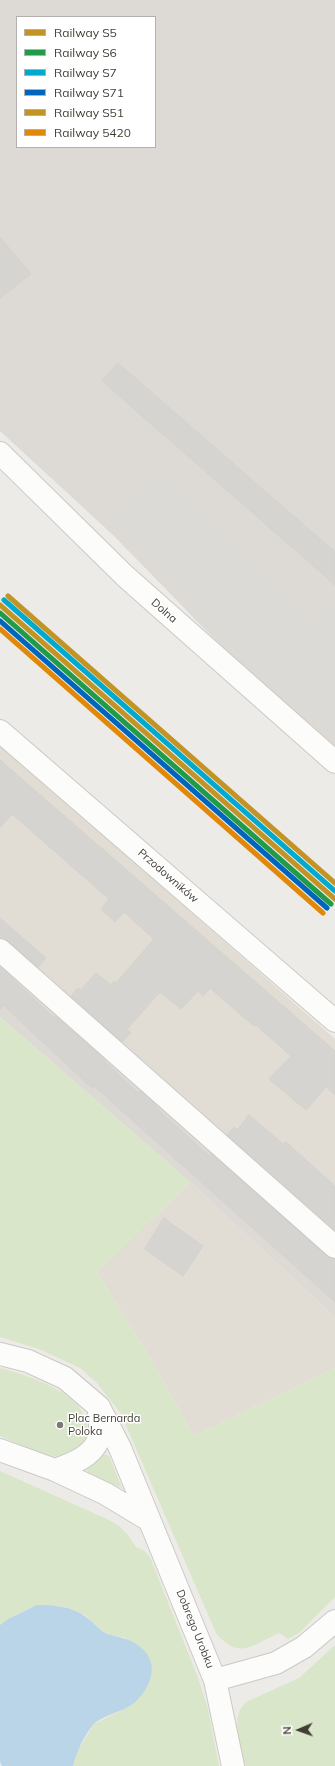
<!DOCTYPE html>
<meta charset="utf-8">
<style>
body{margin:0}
#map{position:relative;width:335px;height:1766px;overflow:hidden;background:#edebe7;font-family:Mulish,sans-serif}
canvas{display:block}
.legend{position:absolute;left:16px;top:16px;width:140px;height:132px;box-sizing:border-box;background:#fff;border:1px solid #b3b1ae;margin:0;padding:5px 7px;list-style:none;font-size:12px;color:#413d35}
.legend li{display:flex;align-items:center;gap:8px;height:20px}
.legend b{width:20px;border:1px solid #b3b1ae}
.north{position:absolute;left:279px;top:1710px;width:40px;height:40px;-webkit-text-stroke:3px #fff;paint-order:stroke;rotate:268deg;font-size:11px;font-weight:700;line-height:16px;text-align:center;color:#413d35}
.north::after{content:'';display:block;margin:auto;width:14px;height:18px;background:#413d35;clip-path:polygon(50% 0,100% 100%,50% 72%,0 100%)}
</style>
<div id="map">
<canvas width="335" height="1766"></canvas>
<ul class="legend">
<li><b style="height:5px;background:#c39326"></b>Railway S5</li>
<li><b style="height:5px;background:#1f9b4a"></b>Railway S6</li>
<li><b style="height:5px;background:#00a9ce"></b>Railway S7</li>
<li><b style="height:5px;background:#0065bd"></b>Railway S71</li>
<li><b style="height:5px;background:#c39326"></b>Railway S51</li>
<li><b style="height:5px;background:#e28808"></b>Railway 5420</li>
</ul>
<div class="north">N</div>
</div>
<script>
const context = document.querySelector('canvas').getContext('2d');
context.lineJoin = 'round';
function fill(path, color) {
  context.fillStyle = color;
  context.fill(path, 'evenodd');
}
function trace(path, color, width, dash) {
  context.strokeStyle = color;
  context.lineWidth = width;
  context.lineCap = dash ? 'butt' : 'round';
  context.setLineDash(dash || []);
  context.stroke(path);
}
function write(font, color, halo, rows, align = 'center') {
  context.font = font + ' Mulish,sans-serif';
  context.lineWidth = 3;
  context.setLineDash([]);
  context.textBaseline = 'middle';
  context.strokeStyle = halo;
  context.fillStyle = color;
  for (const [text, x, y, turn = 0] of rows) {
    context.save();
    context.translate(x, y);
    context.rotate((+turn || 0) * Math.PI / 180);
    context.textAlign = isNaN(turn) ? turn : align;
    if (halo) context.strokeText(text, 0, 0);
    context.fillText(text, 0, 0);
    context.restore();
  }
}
const residential = new Path2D(`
 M 0,744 L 335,1039 L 335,1258 L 230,1160 L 0,961 Z
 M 190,1182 L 335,1317 L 335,1368 L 194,1436 L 151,1359 L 97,1272 Z`);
const industrial = new Path2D(`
 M 0,0 L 335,0 L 335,749 L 228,653 L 113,535 L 0,431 ZM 17,17 L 155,17 L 155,147 L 17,147 Z
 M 0,965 L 335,1261 L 335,1317 L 190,1182 L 0,1017 Z`);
const green = new Path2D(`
 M 0,1017 L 190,1182 L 97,1272 L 151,1359 L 194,1436 L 335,1368 L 335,1597 L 299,1633 L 288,1639 L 279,1633 C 252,1645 239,1661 216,1633 L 121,1414 L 96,1382 L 80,1368 L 39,1349 L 0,1337 Z
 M 0,1368 C 30,1376 97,1396 86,1438 C 84,1446 75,1455 67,1457 C 50,1460 16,1442 0,1436 Z
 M 104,1454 L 109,1456 L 122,1488 L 83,1474 Z
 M 0,1471 L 107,1519 L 118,1525 L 128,1535 L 136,1547 L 145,1551 L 150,1557 L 197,1675 L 208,1709 L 219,1766 L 73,1766 L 78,1750 L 94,1724 L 132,1705 L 126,1638 C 119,1636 110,1636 105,1632 C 97,1628 93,1621 86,1616 C 58,1598 25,1605 0,1625 Z
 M 335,1645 L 335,1766 L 244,1766 C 241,1747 229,1717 246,1702 L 299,1678 Z`);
const parking = new Path2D(`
 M 161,475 L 255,572 L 315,621 L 335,595 L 335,737 L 217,631 L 113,523 Z`);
const water = new Path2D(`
 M 37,1605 C 54,1605 72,1606 86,1617 C 94,1622 99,1631 108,1634 C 118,1637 127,1638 136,1644 C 162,1660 152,1688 133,1704 C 122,1712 101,1716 93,1725 C 83,1737 77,1752 73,1766 L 2,1766 L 0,1762 L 0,1625 L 8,1619 Z`);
const building = new Path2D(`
 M 0,237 L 31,274 L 0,298 Z
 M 118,363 L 335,552 L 335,585 L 102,381 Z
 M 0,760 L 335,1051 L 335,1095 L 326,1087 L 306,1110 L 269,1079 L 291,1056 L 256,1025 L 254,1026 L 210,988 L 203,996 L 198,991 L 181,1009 L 160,992 L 127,1029 L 131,1033 L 122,1042 L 71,996 L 78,988 L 81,990 L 96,973 L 111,985 L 114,981 L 116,983 L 154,939 L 124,912 L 115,922 L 101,909 L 109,899 L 12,814 L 0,828 Z
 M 0,918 L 46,958 L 38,967 L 8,941 L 0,938 Z
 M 0,967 L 54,1018 L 55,1016 L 105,1060 L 104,1061 L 138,1093 L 140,1091 L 152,1101 L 162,1114 L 194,1142 L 209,1156 L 211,1154 L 327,1256 L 335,1259 L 335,1302 L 94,1086 L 92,1088 L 3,1005 L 0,1009 Z
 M 249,1115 L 283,1144 L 286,1142 L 335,1186 L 335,1230 L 227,1135 L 234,1127 L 237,1130 Z
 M 164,1218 L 203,1246 L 183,1276 L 145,1249 Z`);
const minor = new Path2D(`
 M 0,453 L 125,576 L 335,762
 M 0,731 L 335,1021
 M 0,950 L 335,1247
 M 0,1354 L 28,1361 L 65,1378 L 99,1407 L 120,1448 L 215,1680 L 233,1766
 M 0,1450 L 55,1470 L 106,1494 L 149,1520
 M 55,1470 C 72,1464 95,1456 100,1435 C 101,1428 99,1418 99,1410
 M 215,1680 L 276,1663 L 304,1647 L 335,1621`);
const rail1 = new Path2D(`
 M 0,605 L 335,899`);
const rail2 = new Path2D(`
 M 0,613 L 331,904`);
const rail3 = new Path2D(`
 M 4,600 L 335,891`);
const rail4 = new Path2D(`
 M 0,621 L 327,908`);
const rail5 = new Path2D(`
 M 8,596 L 335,883`);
const rail6 = new Path2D(`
 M 0,629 L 323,913`);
const markers = [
 [60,1425,4,"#7d7a73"]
];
const streetNames = [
 ["Dolna",164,611,41],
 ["Przodowników",168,876,41],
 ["Dobrego Urobku",195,1629,68]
];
const poiNames = [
 ["Plac Bernarda",68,1419],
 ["Poloka",68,1432]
];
fill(residential, '#e1ddd4');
fill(industrial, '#dddad5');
fill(green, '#dae6c9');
fill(parking, '#dcdad7');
fill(water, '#bbd5e8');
fill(building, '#d6d4d0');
trace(building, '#d5d2cd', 1);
trace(minor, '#cbc9c5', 24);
trace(minor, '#fcfcfb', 22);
trace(rail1, '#c39326', 5);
trace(rail2, '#1f9b4a', 5);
trace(rail3, '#00a9ce', 5);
trace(rail4, '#0065bd', 5);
trace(rail5, '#c39326', 5);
trace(rail6, '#e28808', 5);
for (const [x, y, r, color] of markers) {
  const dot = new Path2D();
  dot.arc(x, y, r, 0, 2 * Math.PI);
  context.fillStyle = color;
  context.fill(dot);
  trace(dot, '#fff', 1.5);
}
write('11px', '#413d35', '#fff', streetNames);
write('11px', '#413d35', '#fff', poiNames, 'left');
</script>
